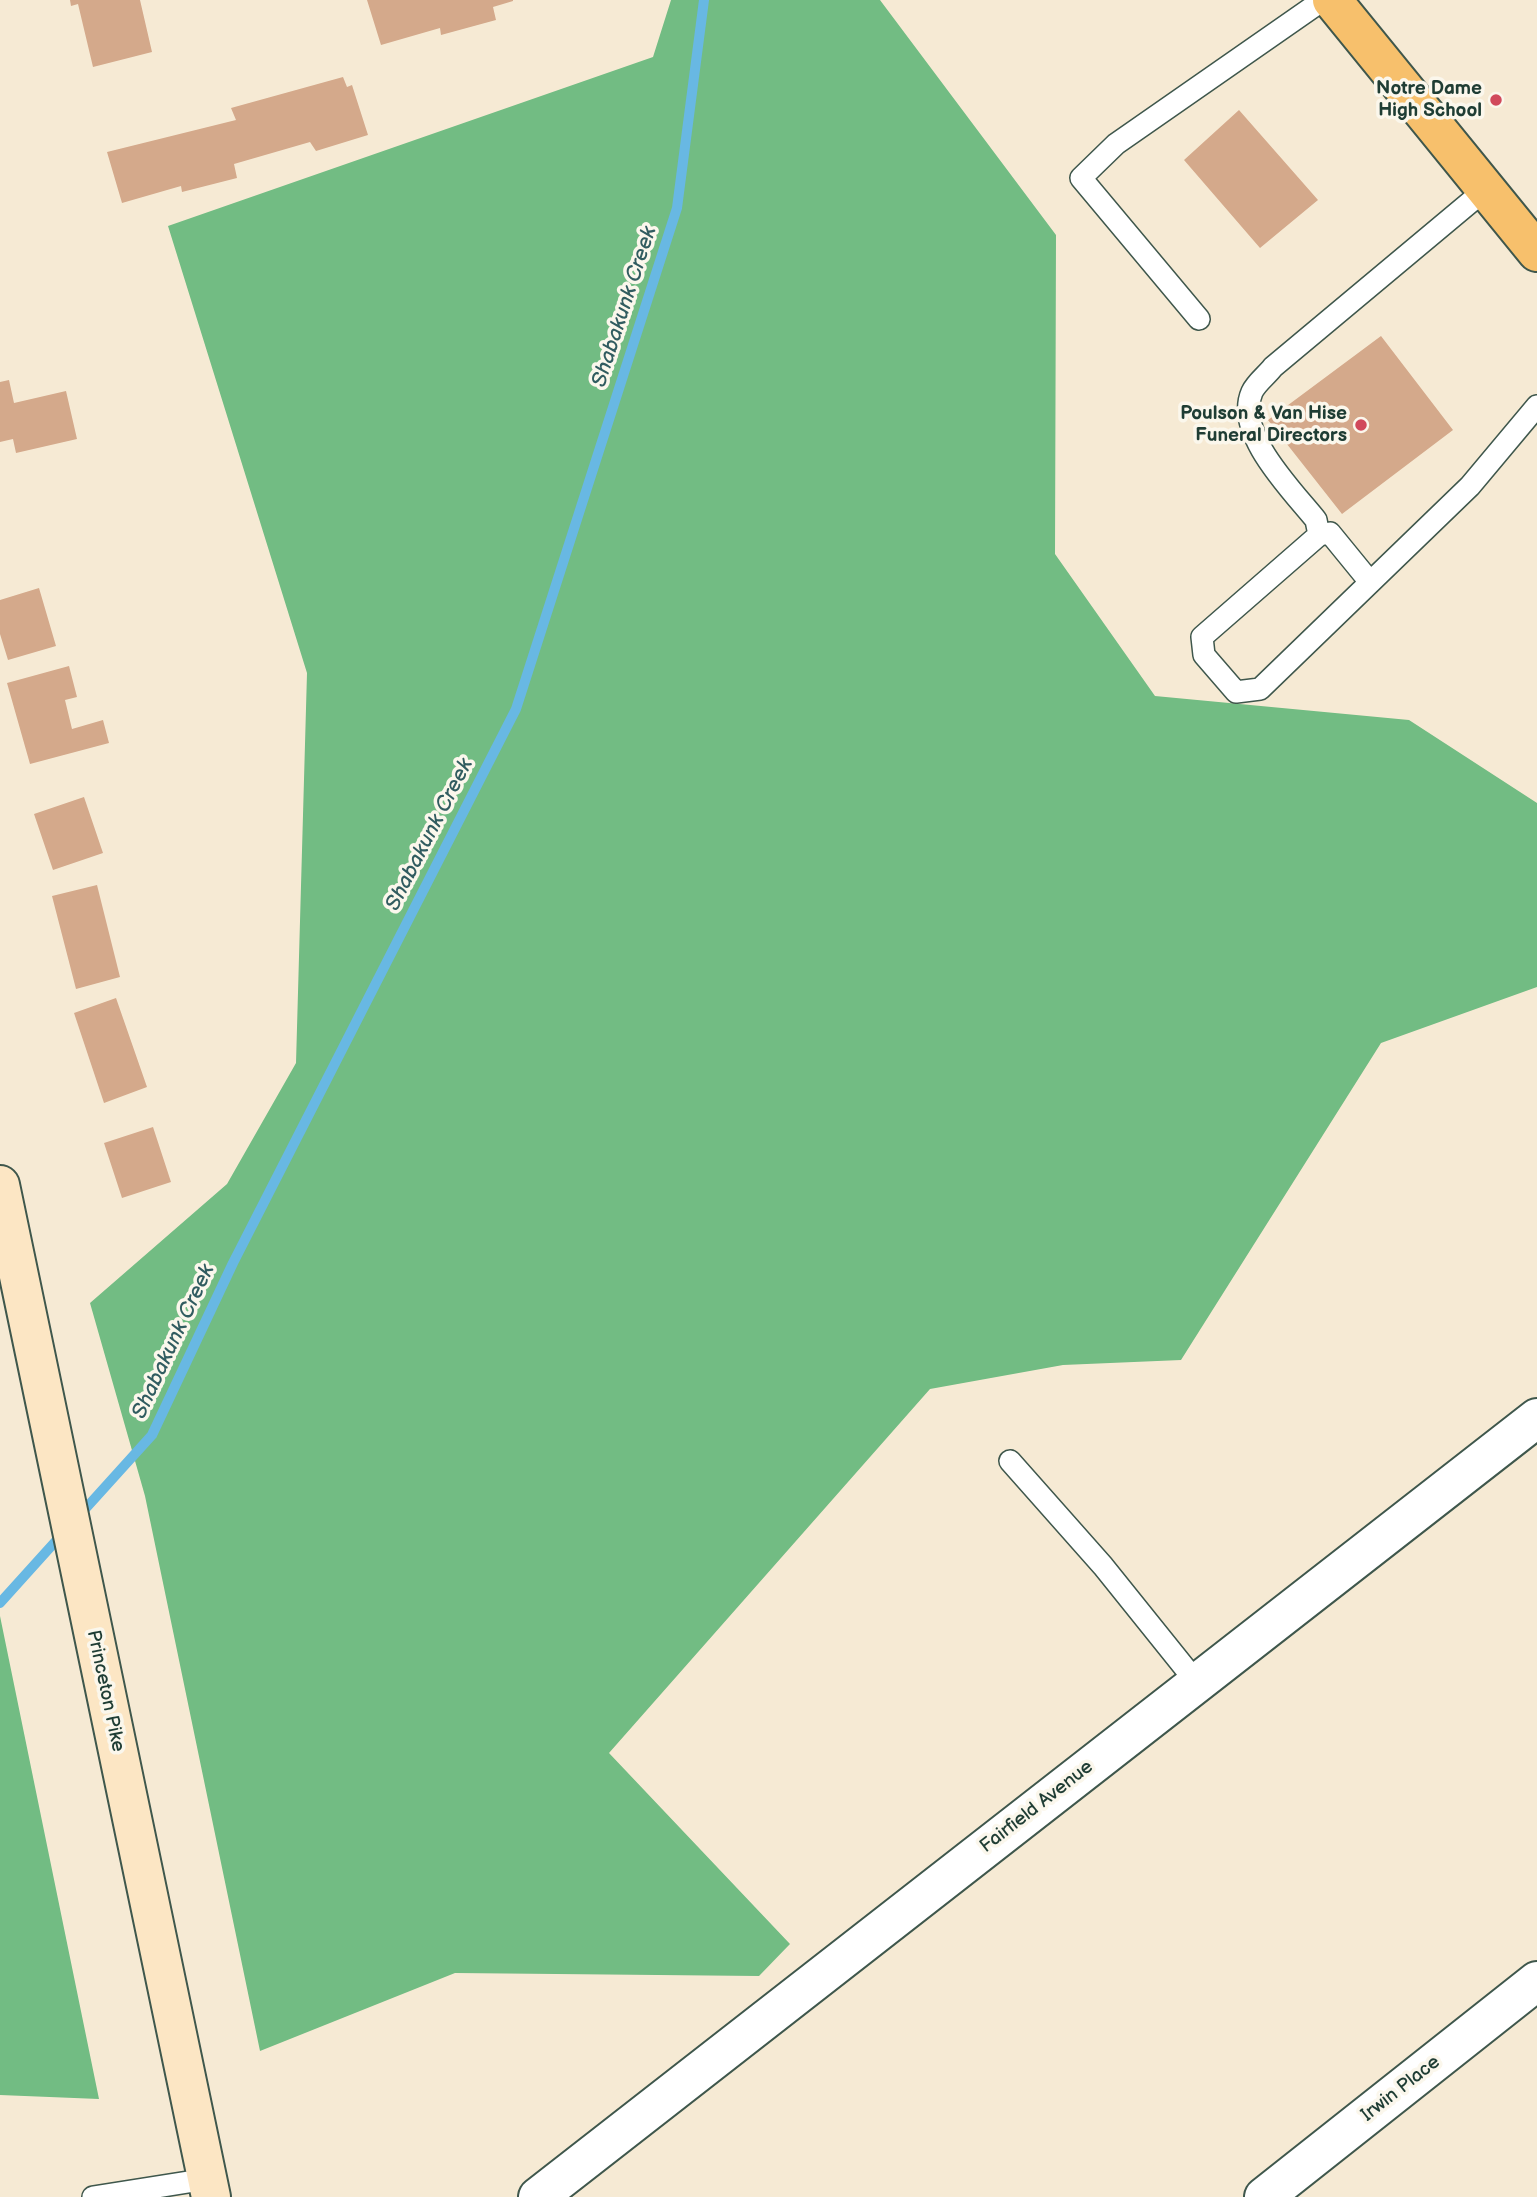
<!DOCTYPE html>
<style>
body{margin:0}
canvas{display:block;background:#f6ead4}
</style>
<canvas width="1537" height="2197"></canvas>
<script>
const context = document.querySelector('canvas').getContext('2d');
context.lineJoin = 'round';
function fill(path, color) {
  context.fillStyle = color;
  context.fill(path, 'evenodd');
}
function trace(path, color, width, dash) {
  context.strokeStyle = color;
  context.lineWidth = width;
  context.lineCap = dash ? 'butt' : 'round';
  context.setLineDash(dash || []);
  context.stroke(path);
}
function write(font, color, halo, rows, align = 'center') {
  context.font = font + ' "Balsamiq Sans",sans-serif';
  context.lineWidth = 7;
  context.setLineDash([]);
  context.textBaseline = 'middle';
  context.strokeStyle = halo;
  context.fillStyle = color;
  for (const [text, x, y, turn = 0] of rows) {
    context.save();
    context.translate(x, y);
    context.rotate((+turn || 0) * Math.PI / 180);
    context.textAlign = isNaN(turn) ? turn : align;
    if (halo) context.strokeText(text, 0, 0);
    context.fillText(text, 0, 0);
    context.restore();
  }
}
const forest = new Path2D(`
 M 671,0 L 880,0 L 1056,235 L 1055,554 L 1155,696 L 1409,720 L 1537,803 L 1537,987 L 1381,1043 L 1181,1360 L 1063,1365 L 930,1389 L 609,1753 L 790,1944 L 759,1976 L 455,1973 L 260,2051 L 145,1496 L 90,1303 L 227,1184 L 296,1063 L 307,673 L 168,226 L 653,57 Z
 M 0,1616 L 99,2099 L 0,2095 Z`);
const stream = new Path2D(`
 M 77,1518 L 152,1435 L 233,1263 L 516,709 L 677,208 L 704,0
 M 0,1603 L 64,1532`);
const building = new Path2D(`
 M 70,0 L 140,0 L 152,52 L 93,67 L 78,4 L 71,6 Z
 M 367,0 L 513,0 L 513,1 L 493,7 L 496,20 L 441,35 L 440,28 L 381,45 Z
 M 343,77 L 347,87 L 352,85 L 368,135 L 316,151 L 310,142 L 234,164 L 237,178 L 182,192 L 181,186 L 122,203 L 107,152 L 236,120 L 231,108 Z
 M 1239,110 L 1318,200 L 1260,248 L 1184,160 Z
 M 1381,336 L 1453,430 L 1342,514 L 1268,420 Z
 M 9,380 L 14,403 L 66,391 L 77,439 L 16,453 L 13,439 L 0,442 L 0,382 Z
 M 39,588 L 56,646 L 8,660 L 0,634 L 0,600 Z
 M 69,666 L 77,697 L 65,700 L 72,729 L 103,720 L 109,743 L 30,764 L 7,683 Z
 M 84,797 L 103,853 L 53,870 L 34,814 Z
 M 97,885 L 120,977 L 76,989 L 52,896 Z
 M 116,998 L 147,1087 L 104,1103 L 74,1013 Z
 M 153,1127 L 171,1182 L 122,1198 L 104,1143 Z`);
const lane = new Path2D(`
 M 1199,319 L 1081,178 L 1116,144 L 1323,0
 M 1319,535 L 1316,520 C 1292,490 1234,433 1252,392 C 1256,383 1267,375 1273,367 L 1486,189
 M 1370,582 L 1330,533 L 1319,535 L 1202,637 L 1204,655 L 1236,692 L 1260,689 L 1470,486 L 1537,406
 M 1010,1461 L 1103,1566 L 1197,1683
 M 93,2197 L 207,2179`);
const street = new Path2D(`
 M 538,2197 L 1537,1418
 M 1264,2197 L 1537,1981`);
const secondary = new Path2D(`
 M 0,1185 L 211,2197`);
const primary = new Path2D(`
 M 1332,0 L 1537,252`);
const markers = [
 [1496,100,7,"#d1495b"],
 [1361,425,7,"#d1495b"]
];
const poiNames = [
 ["Notre Dame",1482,89],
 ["High School",1482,111],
 ["Poulson & Van Hise",1347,414],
 ["Funeral Directors",1347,436]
];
const streetNames = [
 ["Princeton Pike",105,1691,78],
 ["Fairfield Avenue",1037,1807,-38],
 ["Irwin Place",1401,2089,-38]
];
const waterNames = [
 ["Shabakunk Creek",625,307,-72],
 ["Shabakunk Creek",430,835,-63],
 ["Shabakunk Creek",174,1342,-65]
];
fill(forest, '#72bc83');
trace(stream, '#68b8e3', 10);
fill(building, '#d4a98b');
trace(lane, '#3f574c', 24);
trace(street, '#3f574c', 42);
trace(secondary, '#3f574c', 42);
trace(primary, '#3f574c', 42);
trace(lane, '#fff', 21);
trace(street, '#fff', 38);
trace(secondary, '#fce6c4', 38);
trace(primary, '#f7c06c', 38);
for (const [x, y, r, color] of markers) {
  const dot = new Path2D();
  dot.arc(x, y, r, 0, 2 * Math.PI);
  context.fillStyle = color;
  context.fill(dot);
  trace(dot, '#fbf7ec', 2.5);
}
write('bold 19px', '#1f3d34', '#fbf7ec', poiNames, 'right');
write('19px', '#1f3d34', '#fbf7ec', streetNames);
write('italic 21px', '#315c60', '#fbf7ec', waterNames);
</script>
